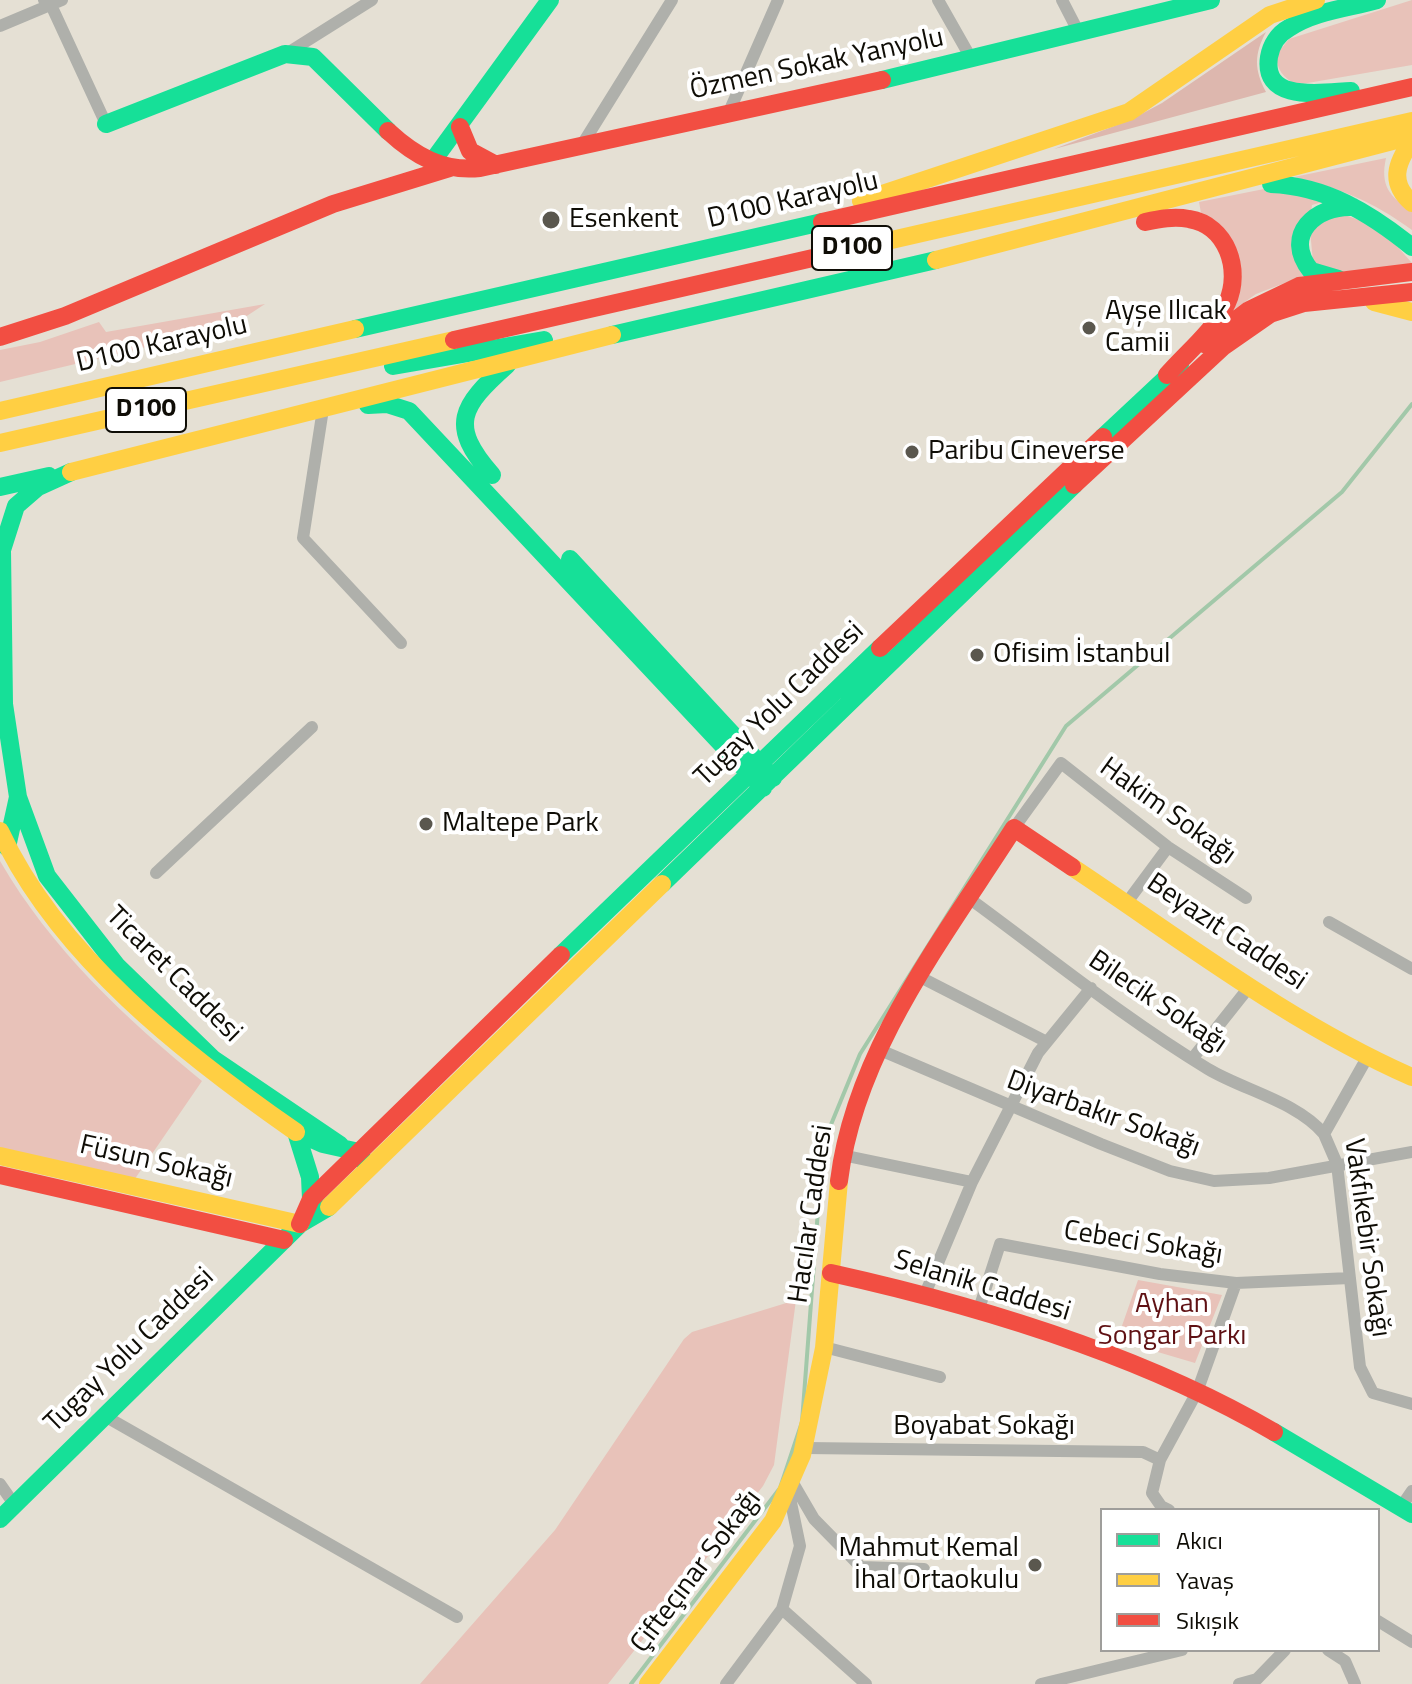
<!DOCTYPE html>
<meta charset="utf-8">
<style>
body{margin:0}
#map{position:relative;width:1412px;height:1684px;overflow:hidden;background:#e5e0d4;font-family:"Titillium Web",sans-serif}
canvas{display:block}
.legend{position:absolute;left:1100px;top:1508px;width:280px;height:144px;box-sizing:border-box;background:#fff;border:2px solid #9f9e9b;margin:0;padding:10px 14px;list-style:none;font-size:24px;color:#0f0d06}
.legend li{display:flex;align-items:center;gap:16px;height:40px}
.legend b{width:40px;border:2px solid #9f9e9b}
</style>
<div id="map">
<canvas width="1412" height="1684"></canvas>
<ul class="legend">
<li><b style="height:10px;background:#16e098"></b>Akıcı</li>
<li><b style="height:10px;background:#ffcf43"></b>Yavaş</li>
<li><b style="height:10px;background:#f24e42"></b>Sıkışık</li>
</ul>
</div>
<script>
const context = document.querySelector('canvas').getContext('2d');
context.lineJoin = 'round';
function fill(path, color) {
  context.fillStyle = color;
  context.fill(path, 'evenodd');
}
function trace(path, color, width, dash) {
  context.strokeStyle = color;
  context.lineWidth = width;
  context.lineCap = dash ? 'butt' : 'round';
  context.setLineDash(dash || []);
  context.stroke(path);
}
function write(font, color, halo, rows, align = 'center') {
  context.font = font + ' "Titillium Web",sans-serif';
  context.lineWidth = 8;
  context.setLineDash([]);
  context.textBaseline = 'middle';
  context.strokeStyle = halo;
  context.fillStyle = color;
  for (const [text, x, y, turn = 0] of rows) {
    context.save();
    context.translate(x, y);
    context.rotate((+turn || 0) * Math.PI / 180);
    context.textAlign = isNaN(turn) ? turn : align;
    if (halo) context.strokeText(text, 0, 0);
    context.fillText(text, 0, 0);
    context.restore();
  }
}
const green = new Path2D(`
 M 1412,0 L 1412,65 L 1296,85 C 1283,77 1277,70 1276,55 L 1289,39 Z
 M 1386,158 C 1380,185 1389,197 1412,211 L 1412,230 C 1372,201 1342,189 1294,177 Z
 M 1264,189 L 1329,200 L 1312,205 L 1303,276 L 1256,294 L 1232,311 L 1242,275 L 1201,213 L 1199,202 Z
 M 1339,213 L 1380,227 L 1412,263 C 1382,270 1339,279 1313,262 L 1310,230 Z
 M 265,304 L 230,327 L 0,382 L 0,350 L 40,342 L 99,322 L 106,332 Z
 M 0,861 C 51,949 125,1018 202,1081 L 130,1186 L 0,1156 Z
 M 1138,1280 L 1222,1295 L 1195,1363 L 1117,1340 Z
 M 796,1300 L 774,1465 L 763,1486 L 608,1684 L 420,1684 L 555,1530 L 684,1339 L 692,1332 Z`);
const forest = new Path2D(`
 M 1266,32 C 1254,54 1254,70 1266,92 L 1054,149 L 1130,120 L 1162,103 Z`);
const stream = new Path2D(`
 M 631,1684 L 780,1488 L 802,1422 L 823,1144 L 860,1054 L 1066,726 L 1342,492 L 1412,404`);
const street = new Path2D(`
 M 44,0 L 51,5 L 106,124
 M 938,0 L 972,60
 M 1062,0 L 1079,33
 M 0,26 L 62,0
 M 286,54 L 372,0
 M 729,112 L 778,0
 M 580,148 L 672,0
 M 323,409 L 303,538 L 401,643
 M 1014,828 L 1061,763 L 1168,847 L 1246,898
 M 156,873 L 312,727
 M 970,899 C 1048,956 1125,1019 1208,1069 C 1243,1090 1298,1102 1324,1134
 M 1128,901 L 1168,847
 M 1329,922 L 1412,969
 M 922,978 L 1047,1042
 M 880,1050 L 1101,1144 L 1170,1171 L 1214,1181 L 1269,1178 L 1412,1152
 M 1368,1056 L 1324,1134 L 1337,1164 L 1360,1367 L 1373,1393 L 1412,1404
 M 1192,1059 L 1250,986
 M 842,1155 L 972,1182
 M 925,1294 L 972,1182 L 1038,1053 L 1091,988
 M 978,1312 L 1000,1244 L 1160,1274 L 1236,1283 L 1350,1278
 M 824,1347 L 940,1377
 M 103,1415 L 457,1617
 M 806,1448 L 1143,1452 L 1160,1460
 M 793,1483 L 814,1519 L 861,1567 L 924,1569
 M 0,1484 L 14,1504
 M 789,1493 L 800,1546 L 782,1609 L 866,1684
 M 1401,1507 L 1412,1491
 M 1169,1510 L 1161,1506 L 1152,1493 L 1160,1460 L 1197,1392 L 1236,1283
 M 1378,1621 L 1412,1642
 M 1328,1650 L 1345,1661 L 1355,1684
 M 726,1684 L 782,1609
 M 1041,1684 L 1182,1650
 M 1239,1684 L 1257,1679 L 1285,1650`);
const fast = new Path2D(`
 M 882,80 L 1211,0
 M 1351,91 C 1324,92 1262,104 1269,57 C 1271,45 1278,34 1289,28 C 1314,11 1349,8 1377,0
 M 106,124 L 285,54 L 313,57 L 388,131
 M 432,162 L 550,0
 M 1271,184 C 1326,186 1370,213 1412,247
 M 1338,279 L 1311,271 C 1282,235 1316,205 1353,207
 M 355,329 L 822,222
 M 612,335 L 936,260
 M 393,366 L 544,340
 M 368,405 L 387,404 L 409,411 L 763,788
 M 1103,437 L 1180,365
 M 492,475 C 448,425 461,406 507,365
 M 0,487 L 49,476
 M 570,559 L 773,778
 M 18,797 L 47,876 L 117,966 L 213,1059 L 340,1145
 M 7,847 L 18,797 L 4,704 L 2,550 L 16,506 L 38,487 L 71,472
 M 662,884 L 1074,485
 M 561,955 L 880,648
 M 296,1132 L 323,1144 L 359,1152 L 364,1162
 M 296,1132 L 310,1177 L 311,1199
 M 1274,1432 L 1412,1514
 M 0,1519 L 300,1224 L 329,1207`);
const slow = new Path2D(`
 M 1412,141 C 1396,163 1389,183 1412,203
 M 861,201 L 1129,112 L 1270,15 L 1316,0
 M 874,244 L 1412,121
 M 936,260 L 1412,136
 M 1374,302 L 1412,312
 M 0,411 L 355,329
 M 0,443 L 454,340
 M 71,472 L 612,335
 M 0,831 C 58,956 185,1055 296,1132
 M 1072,867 C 1182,940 1291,1024 1412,1077
 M 0,1156 L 300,1224
 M 329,1207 L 662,884
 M 648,1684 L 773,1521 L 802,1455 L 824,1348 L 839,1181`);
const jam = new Path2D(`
 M 460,127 L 470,151 L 496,165
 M 388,131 C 415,156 443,172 480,168 L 882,80
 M 822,222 L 1412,87
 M 1145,222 C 1159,219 1174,216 1189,219 C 1227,225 1242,270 1227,303 C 1214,331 1187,352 1167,375
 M 0,337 L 65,316 L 333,204 L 450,168
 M 454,340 L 874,244
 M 1204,344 L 1249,310 L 1299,286 L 1412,272
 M 1074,485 L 1224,346 L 1270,314 L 1304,303 L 1412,292
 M 880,648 L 1103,437
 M 0,1175 L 284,1240
 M 839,1181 C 855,1050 945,936 1014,828 L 1072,867
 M 300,1224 L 311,1199 L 561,955
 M 831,1273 C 980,1306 1142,1355 1274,1432`);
const markers = [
 [551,220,10,"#5a574e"],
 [1089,328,8,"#5a574e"],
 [912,452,8,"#5a574e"],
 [977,655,8,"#5a574e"],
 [426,824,8,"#5a574e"],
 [1035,1565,8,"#5a574e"]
];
const shields = [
 [852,248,80],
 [146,410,80]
];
const shieldNames = [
 ["D100",852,248],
 ["D100",146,410]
];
const streetNames = [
 ["Özmen Sokak Yanyolu",817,65,-12],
 ["D100 Karayolu",793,201,-13],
 ["D100 Karayolu",162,345,-13],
 ["Tugay Yolu Caddesi",780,705,-44],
 ["Hakim Sokağı",1167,812,36],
 ["Beyazıt Caddesi",1226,933,34],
 ["Ticaret Caddesi",173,975,45],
 ["Bilecik Sokağı",1157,1003,34],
 ["Diyarbakır Sokağı",1103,1115,20],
 ["Füsun Sokağı",156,1163,13],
 ["Hacılar Caddesi",812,1214,-82],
 ["Vakfıkebir Sokağı",1366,1238,82],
 ["Cebeci Sokağı",1143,1244,9],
 ["Selanik Caddesi",982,1287,17],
 ["Tugay Yolu Caddesi",130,1351,-44],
 ["Boyabat Sokağı",984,1427],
 ["Çifteçınar Sokağı",697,1572,-53]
];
const poiNames = [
 ["Esenkent",569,220],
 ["Ayşe Ilıcak",1105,312],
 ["Camii",1105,344],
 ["Paribu Cineverse",928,452],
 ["Ofisim İstanbul",993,655],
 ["Maltepe Park",442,824],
 ["Mahmut Kemal",1019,1549,"right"],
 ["İhal Ortaokulu",1019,1581,"right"]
];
const parkNames = [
 ["Ayhan",1172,1305],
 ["Songar Parkı",1172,1337]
];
fill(green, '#e8c2b9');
fill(forest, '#ddb7ae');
trace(stream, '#a2c8a9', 4);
trace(street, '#afb0ab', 12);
trace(fast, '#16e098', 18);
trace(slow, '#ffcf43', 18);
trace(jam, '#f24e42', 18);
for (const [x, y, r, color] of markers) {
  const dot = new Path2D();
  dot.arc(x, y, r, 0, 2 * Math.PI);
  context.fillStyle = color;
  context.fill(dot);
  trace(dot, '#fff', 3);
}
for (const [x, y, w] of shields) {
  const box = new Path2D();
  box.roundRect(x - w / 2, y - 22, w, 44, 6);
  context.fillStyle = '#fff';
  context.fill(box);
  trace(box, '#0f0d06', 2);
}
write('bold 26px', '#0f0d06', null, shieldNames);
write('28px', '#0f0d06', '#fff', streetNames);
write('28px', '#0f0d06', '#fff', poiNames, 'left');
write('28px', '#5f1114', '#fff', parkNames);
</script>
